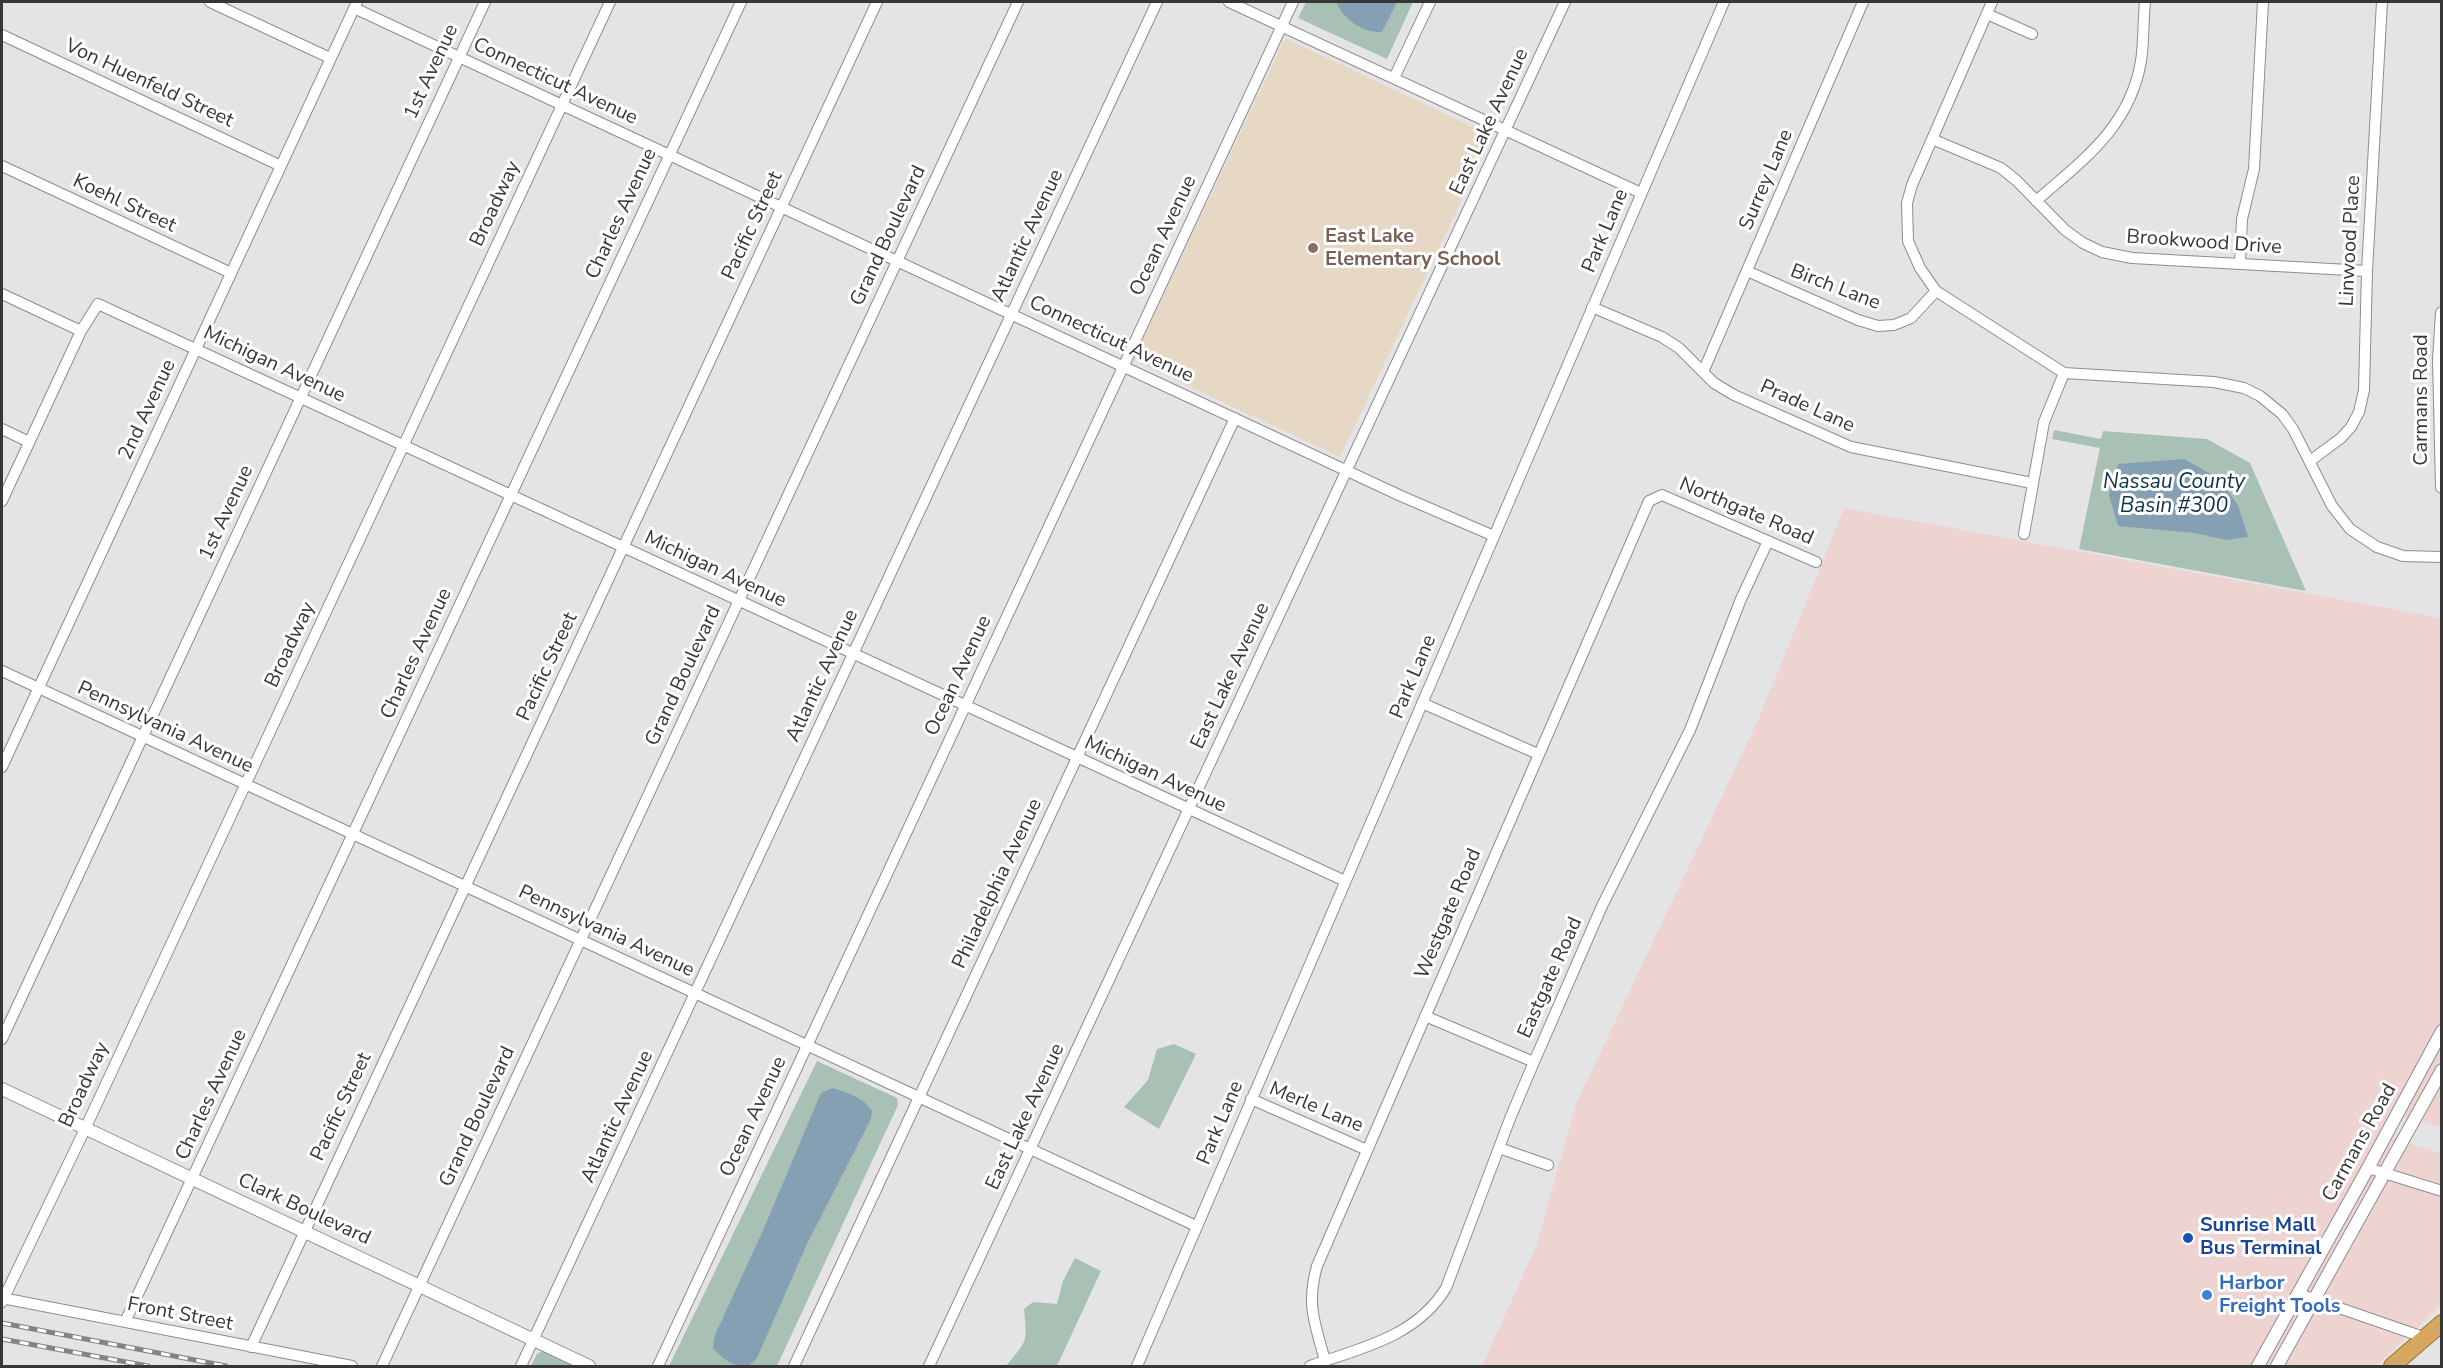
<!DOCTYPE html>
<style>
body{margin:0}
#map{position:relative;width:2443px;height:1368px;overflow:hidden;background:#e4e4e6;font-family:"Nunito Sans",sans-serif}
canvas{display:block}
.frame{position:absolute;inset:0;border:3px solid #373738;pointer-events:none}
</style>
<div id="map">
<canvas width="2443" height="1368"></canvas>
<div class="frame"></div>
</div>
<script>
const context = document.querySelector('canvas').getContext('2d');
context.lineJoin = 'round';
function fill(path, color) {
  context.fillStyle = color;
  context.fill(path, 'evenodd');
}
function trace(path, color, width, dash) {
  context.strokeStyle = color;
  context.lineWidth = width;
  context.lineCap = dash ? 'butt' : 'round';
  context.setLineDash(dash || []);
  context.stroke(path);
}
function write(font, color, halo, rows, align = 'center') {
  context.font = font + ' "Nunito Sans",sans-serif';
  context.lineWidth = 6;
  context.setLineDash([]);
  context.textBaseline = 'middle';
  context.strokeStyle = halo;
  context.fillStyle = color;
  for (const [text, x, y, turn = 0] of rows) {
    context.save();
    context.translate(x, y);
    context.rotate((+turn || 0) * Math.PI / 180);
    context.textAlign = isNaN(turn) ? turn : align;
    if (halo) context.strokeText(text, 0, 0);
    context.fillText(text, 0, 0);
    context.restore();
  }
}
const commercial = new Path2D(`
 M 1844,508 L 2441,618 L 2441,1127 L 2403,1116 L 2391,1137 L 2441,1153 L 2441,1305 L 2376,1366 L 1482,1366 L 1537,1244 L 1576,1104 L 1759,718 Z`);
const education = new Path2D(`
 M 1285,38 L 1492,136 L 1340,457 L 1133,360 Z`);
const green = new Path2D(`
 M 1306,2 L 1413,2 L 1387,59 L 1298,18 Z
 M 2054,430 L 2101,439 L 2103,431 L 2207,439 L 2250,463 L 2306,591 L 2079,549 L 2100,448 L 2052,439 Z
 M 1174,1044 L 1196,1054 L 1159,1129 L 1124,1107 L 1148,1080 L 1157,1049 Z
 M 817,1061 L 897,1098 L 898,1105 L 777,1366 L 669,1366 Z
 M 1075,1258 L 1101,1271 L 1057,1366 L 1006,1366 C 1028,1339 1027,1344 1024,1309 L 1033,1302 L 1057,1304 L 1063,1281 Z
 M 542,1351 L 544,1352 L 576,1366 L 531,1366 L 537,1354 Z`);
const water = new Path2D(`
 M 1336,2 L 1397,2 L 1382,32 C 1363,33 1343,19 1336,2 Z
 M 2184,459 L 2218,478 L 2238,505 L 2248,537 L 2226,540 L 2195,533 L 2118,526 L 2109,495 L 2118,464 Z
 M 832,1088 C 846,1092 863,1097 872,1111 L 871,1119 L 807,1244 L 757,1358 L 749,1366 C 733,1367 724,1360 713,1348 L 715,1335 L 764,1228 L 821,1093 Z`);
const minor = new Path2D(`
 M 210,2 L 330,58
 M 1229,2 L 1641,193
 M 1992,2 L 1912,185 L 1907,203 L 1908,241 L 1920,268 L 1936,291 L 2064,373 L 2214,382 L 2244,388 L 2260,396 L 2282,414 L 2293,429 L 2332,506 L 2350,529 L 2377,547 L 2403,556 L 2442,557
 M 354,8 L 1401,496 L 1494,536
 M 1987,14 L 2032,34
 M 2,35 L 281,166
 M 1394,78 L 1430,2
 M 1932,139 L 2001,168 L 2017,181 L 2065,230 L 2083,243 L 2102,252 L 2132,258 L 2367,271
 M 2,166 L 231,273
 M 2036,201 C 2083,160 2130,127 2141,61 C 2144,42 2143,21 2145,2
 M 2240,264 L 2242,219 L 2254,169 L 2263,2
 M 1747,271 L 1858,320 L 1878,326 L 1894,325 L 1911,318 L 1936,291
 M 2,294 L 81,331
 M 1592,307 L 1662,337 L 1679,348 L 1714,383 L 1734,395 L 1851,447 L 2032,483
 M 1703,372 L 1863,2
 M 2,429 L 29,442
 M 2310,461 L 2341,438 L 2351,427 L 2359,412 L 2364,390 L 2367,271 L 2382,2
 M 2,501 L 81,331 L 98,304 L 1345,881
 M 2024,534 L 2044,422 L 2064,373
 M 2,671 L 1196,1226
 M 1422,703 L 1538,754
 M 2,767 L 357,2
 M 1425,1016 L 1534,1062
 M 2,1039 L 485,2
 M 1251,1099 L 1367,1150
 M 1499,1148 L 1548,1165
 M 2368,1168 L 2442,1191
 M 2299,1294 L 2426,1338
 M 2,1298 L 352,1366
 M 2,1302 L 85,1129 L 610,2
 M 125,1322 L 741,2
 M 251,1347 L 877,2
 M 1325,1361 C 1315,1323 1306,1305 1317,1266 L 1649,501 L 1662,495 L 1816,562
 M 382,1366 L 1018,2
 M 521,1366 L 1157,2
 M 658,1366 L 1293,2
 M 794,1366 L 1235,418
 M 929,1366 L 1565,2
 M 1137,1366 L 1724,2
 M 1310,1366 C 1361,1348 1416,1337 1446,1288 L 1511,1116 L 1534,1062 L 1602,906 L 1690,730 L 1741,599 L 1768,541`);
const tertiary = new Path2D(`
 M 2442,313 L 2439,359 L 2442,487
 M 2,1089 L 589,1366
 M 2258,1366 L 2368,1168 L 2442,1031
 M 2277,1366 L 2442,1070`);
const trunk = new Path2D(`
 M 2392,1366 L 2442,1323`);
const rail = new Path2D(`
 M 2,1323 L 226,1366
 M 2,1339 L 148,1366`);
const markers = [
 [1313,248,6,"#8d6e63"],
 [2188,1238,6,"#1a4fb4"],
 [2207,1295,6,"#3f7fe0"]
];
const streetNames = [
 ["1st Avenue",432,72,-65],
 ["Connecticut Avenue",555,82,25],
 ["Von Huenfeld Street",149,84,25],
 ["East Lake Avenue",1490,122,-65],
 ["Surrey Lane",1767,180,-67],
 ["Koehl Street",124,204,25],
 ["Broadway",496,204,-65],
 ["Charles Avenue",622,214,-65],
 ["Pacific Street",753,226,-65],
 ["Park Lane",1606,231,-67],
 ["Grand Boulevard",889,236,-65],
 ["Atlantic Avenue",1028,236,-65],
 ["Ocean Avenue",1164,236,-65],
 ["Linwood Place",2351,241,-87],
 ["Brookwood Drive",2204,243,4],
 ["Birch Lane",1835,288,21],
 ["Connecticut Avenue",1111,340,25],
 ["Michigan Avenue",274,365,25],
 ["Carmans Road",2422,400,-90],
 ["Prade Lane",1807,407,24],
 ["2nd Avenue",148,410,-65],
 ["Northgate Road",1746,512,23],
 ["1st Avenue",227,513,-65],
 ["Michigan Avenue",715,570,25],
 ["Broadway",291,645,-65],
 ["Charles Avenue",417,654,-65],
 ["Pacific Street",548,667,-65],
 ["Grand Boulevard",684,676,-65],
 ["Atlantic Avenue",823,676,-65],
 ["Ocean Avenue",959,676,-65],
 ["East Lake Avenue",1231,676,-65],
 ["Park Lane",1414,677,-67],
 ["Pennsylvania Avenue",165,728,25],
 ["Michigan Avenue",1155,775,25],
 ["Philadelphia Avenue",998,884,-65],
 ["Westgate Road",1449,914,-67],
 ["Pennsylvania Avenue",606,932,25],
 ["Eastgate Road",1551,978,-66],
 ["Broadway",85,1085,-65],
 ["Charles Avenue",212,1095,-65],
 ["Pacific Street",342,1107,-65],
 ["Merle Lane",1316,1108,23],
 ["Grand Boulevard",478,1117,-65],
 ["Atlantic Avenue",618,1117,-65],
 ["Ocean Avenue",754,1117,-65],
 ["East Lake Avenue",1026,1117,-65],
 ["Park Lane",1221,1123,-67],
 ["Carmans Road",2360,1143,-61],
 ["Clark Boulevard",304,1210,25],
 ["Front Street",180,1315,11]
];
const educationNames = [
 ["East Lake",1325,237],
 ["Elementary School",1325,260]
];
const transitNames = [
 ["Sunrise Mall",2200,1226],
 ["Bus Terminal",2200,1249]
];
const shopNames = [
 ["Harbor",2219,1284],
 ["Freight Tools",2219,1307]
];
const waterNames = [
 ["Nassau County",2174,483],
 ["Basin #300",2174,507]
];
fill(commercial, '#eed4d1');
fill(education, '#e7d8c6');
fill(green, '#a9c1b5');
fill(water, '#85a0b2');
trace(minor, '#8d8d8f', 12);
trace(tertiary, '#8d8d8f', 14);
trace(trunk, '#987237', 18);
trace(minor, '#fff', 10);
trace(tertiary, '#fff', 12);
trace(trunk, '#d7a75f', 16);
trace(rail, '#848485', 5);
trace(rail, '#fff', 3, [9]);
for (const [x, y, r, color] of markers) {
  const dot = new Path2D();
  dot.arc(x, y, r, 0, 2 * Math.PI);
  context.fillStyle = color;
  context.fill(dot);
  trace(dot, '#fff', 2);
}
write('20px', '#373738', '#fff', streetNames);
write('bold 20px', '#785e54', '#fff', educationNames, 'left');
write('bold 20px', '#164399', '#fff', transitNames, 'left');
write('bold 20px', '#366cbe', '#fff', shopNames, 'left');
write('italic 21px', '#0d3348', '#fff', waterNames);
</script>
